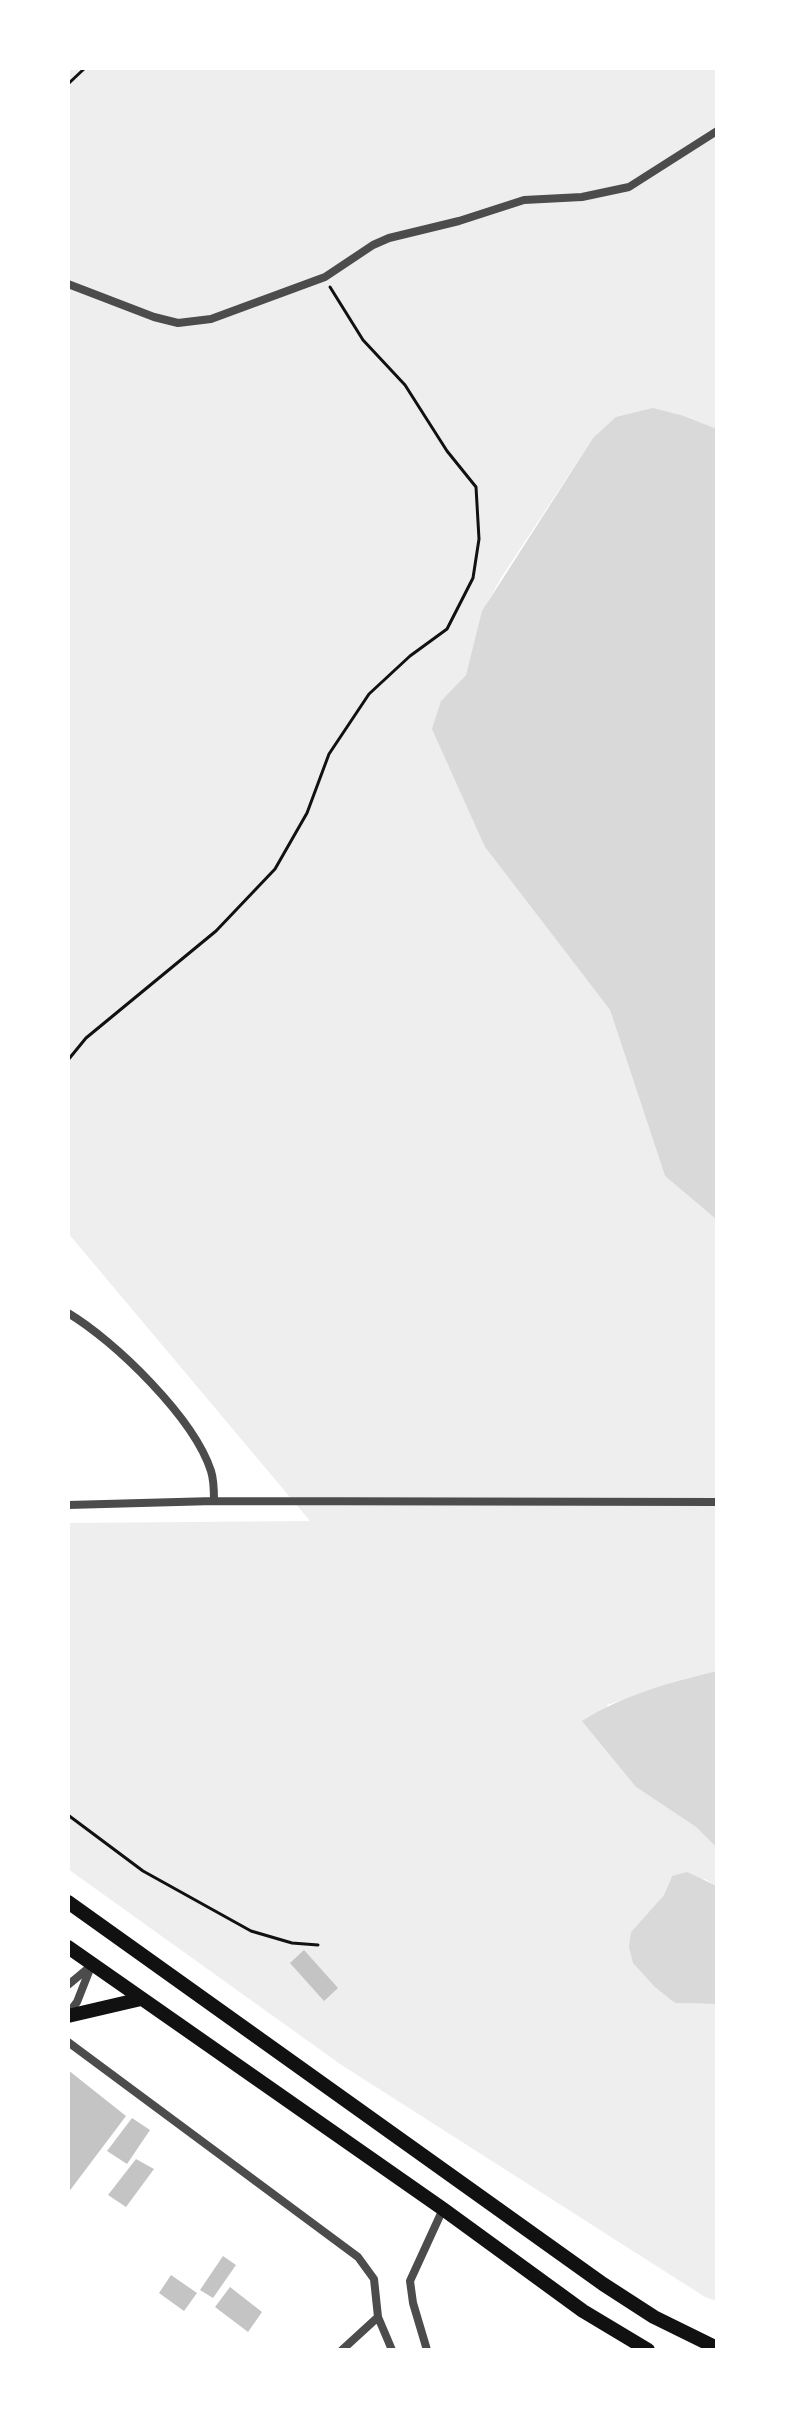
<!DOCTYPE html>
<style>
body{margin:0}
#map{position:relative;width:785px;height:2418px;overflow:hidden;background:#fff;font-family:"Nunito Sans",sans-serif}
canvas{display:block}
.frame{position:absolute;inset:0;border:70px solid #fff;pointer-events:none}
</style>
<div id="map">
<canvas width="785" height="2418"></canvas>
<div class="frame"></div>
</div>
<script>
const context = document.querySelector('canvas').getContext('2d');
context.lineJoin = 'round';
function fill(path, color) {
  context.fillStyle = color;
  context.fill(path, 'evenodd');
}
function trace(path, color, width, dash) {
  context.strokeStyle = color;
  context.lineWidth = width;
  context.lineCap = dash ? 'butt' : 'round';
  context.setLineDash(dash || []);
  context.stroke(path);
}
const green = new Path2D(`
 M 68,68 L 717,68 L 717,429 L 684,416 L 593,438 L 501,578 L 483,611 L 466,675 L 441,701 L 485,847 L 610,1010 L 665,1176 L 717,1220 L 717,1671 L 684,1679 L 607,1705 L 636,1787 L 696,1827 L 717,1848 L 717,1886 L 705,1879 L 672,1876 L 664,1895 L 631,1932 L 674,2003 L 717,2004 L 717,2301 L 705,2297 L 340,2064 L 68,1869 L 68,1523 L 310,1521 L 68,1233 Z`);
const water = new Path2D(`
 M 653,408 L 684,416 L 717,429 L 717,1220 L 665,1176 L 610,1010 L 485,847 L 432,729 L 441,701 L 466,675 L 482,611 L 593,438 L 616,417 Z
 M 717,1671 L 717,1848 L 696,1827 L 636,1787 L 582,1721 C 623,1695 671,1682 717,1671 Z
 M 687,1872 L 717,1886 L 717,2004 L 675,2003 L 655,1987 L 633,1963 L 629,1947 L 631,1932 L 664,1895 L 672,1876 Z`);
const building = new Path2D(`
 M 304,1950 L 338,1988 L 324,2001 L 290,1963 Z
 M 68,2070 L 126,2116 L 68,2193 Z
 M 132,2118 L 150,2130 L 127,2164 L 107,2151 Z
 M 136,2159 L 154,2169 L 126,2207 L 108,2195 Z
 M 223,2256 L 236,2265 L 213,2298 L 200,2290 Z
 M 171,2275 L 197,2293 L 184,2311 L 159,2293 Z
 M 230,2287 L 262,2312 L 248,2332 L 215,2307 Z`);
const path = new Path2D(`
 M 68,84 L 85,68
 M 68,1060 L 86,1038 L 216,931 L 275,869 L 307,813 L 329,754 L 369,694 L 410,656 L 447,629 L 473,578 L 479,539 L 476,487 L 447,451 L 405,385 L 363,340 L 330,287
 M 68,1815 L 143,1871 L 251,1931 L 292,1943 L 318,1945`);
const minor = new Path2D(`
 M 68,284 L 154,317 L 178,323 L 211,319 L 325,277 L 373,245 L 389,238 L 459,221 L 524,200 L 582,197 L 629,187 L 717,131
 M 68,1313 C 115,1341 194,1418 211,1471 C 214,1480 214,1491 214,1501
 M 68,1505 L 214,1501 L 717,1502
 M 68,1985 L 92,1965
 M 68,2014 L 77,2002 L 92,1964
 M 68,2042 L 358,2257 L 374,2279 L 378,2317 L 392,2350
 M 342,2350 L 378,2317
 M 427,2350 L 413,2303 L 410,2281 L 443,2209`);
const trunk = new Path2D(`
 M 68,1902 L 603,2284 L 654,2317 L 717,2348
 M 68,1947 L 443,2209 L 583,2311 L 648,2350
 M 68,2016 L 141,1999`);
fill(green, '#eee');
fill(water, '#d9d9d9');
fill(building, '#c4c4c4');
trace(path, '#111', 3);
trace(minor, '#4c4c4c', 8);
trace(trunk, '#111', 14);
</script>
